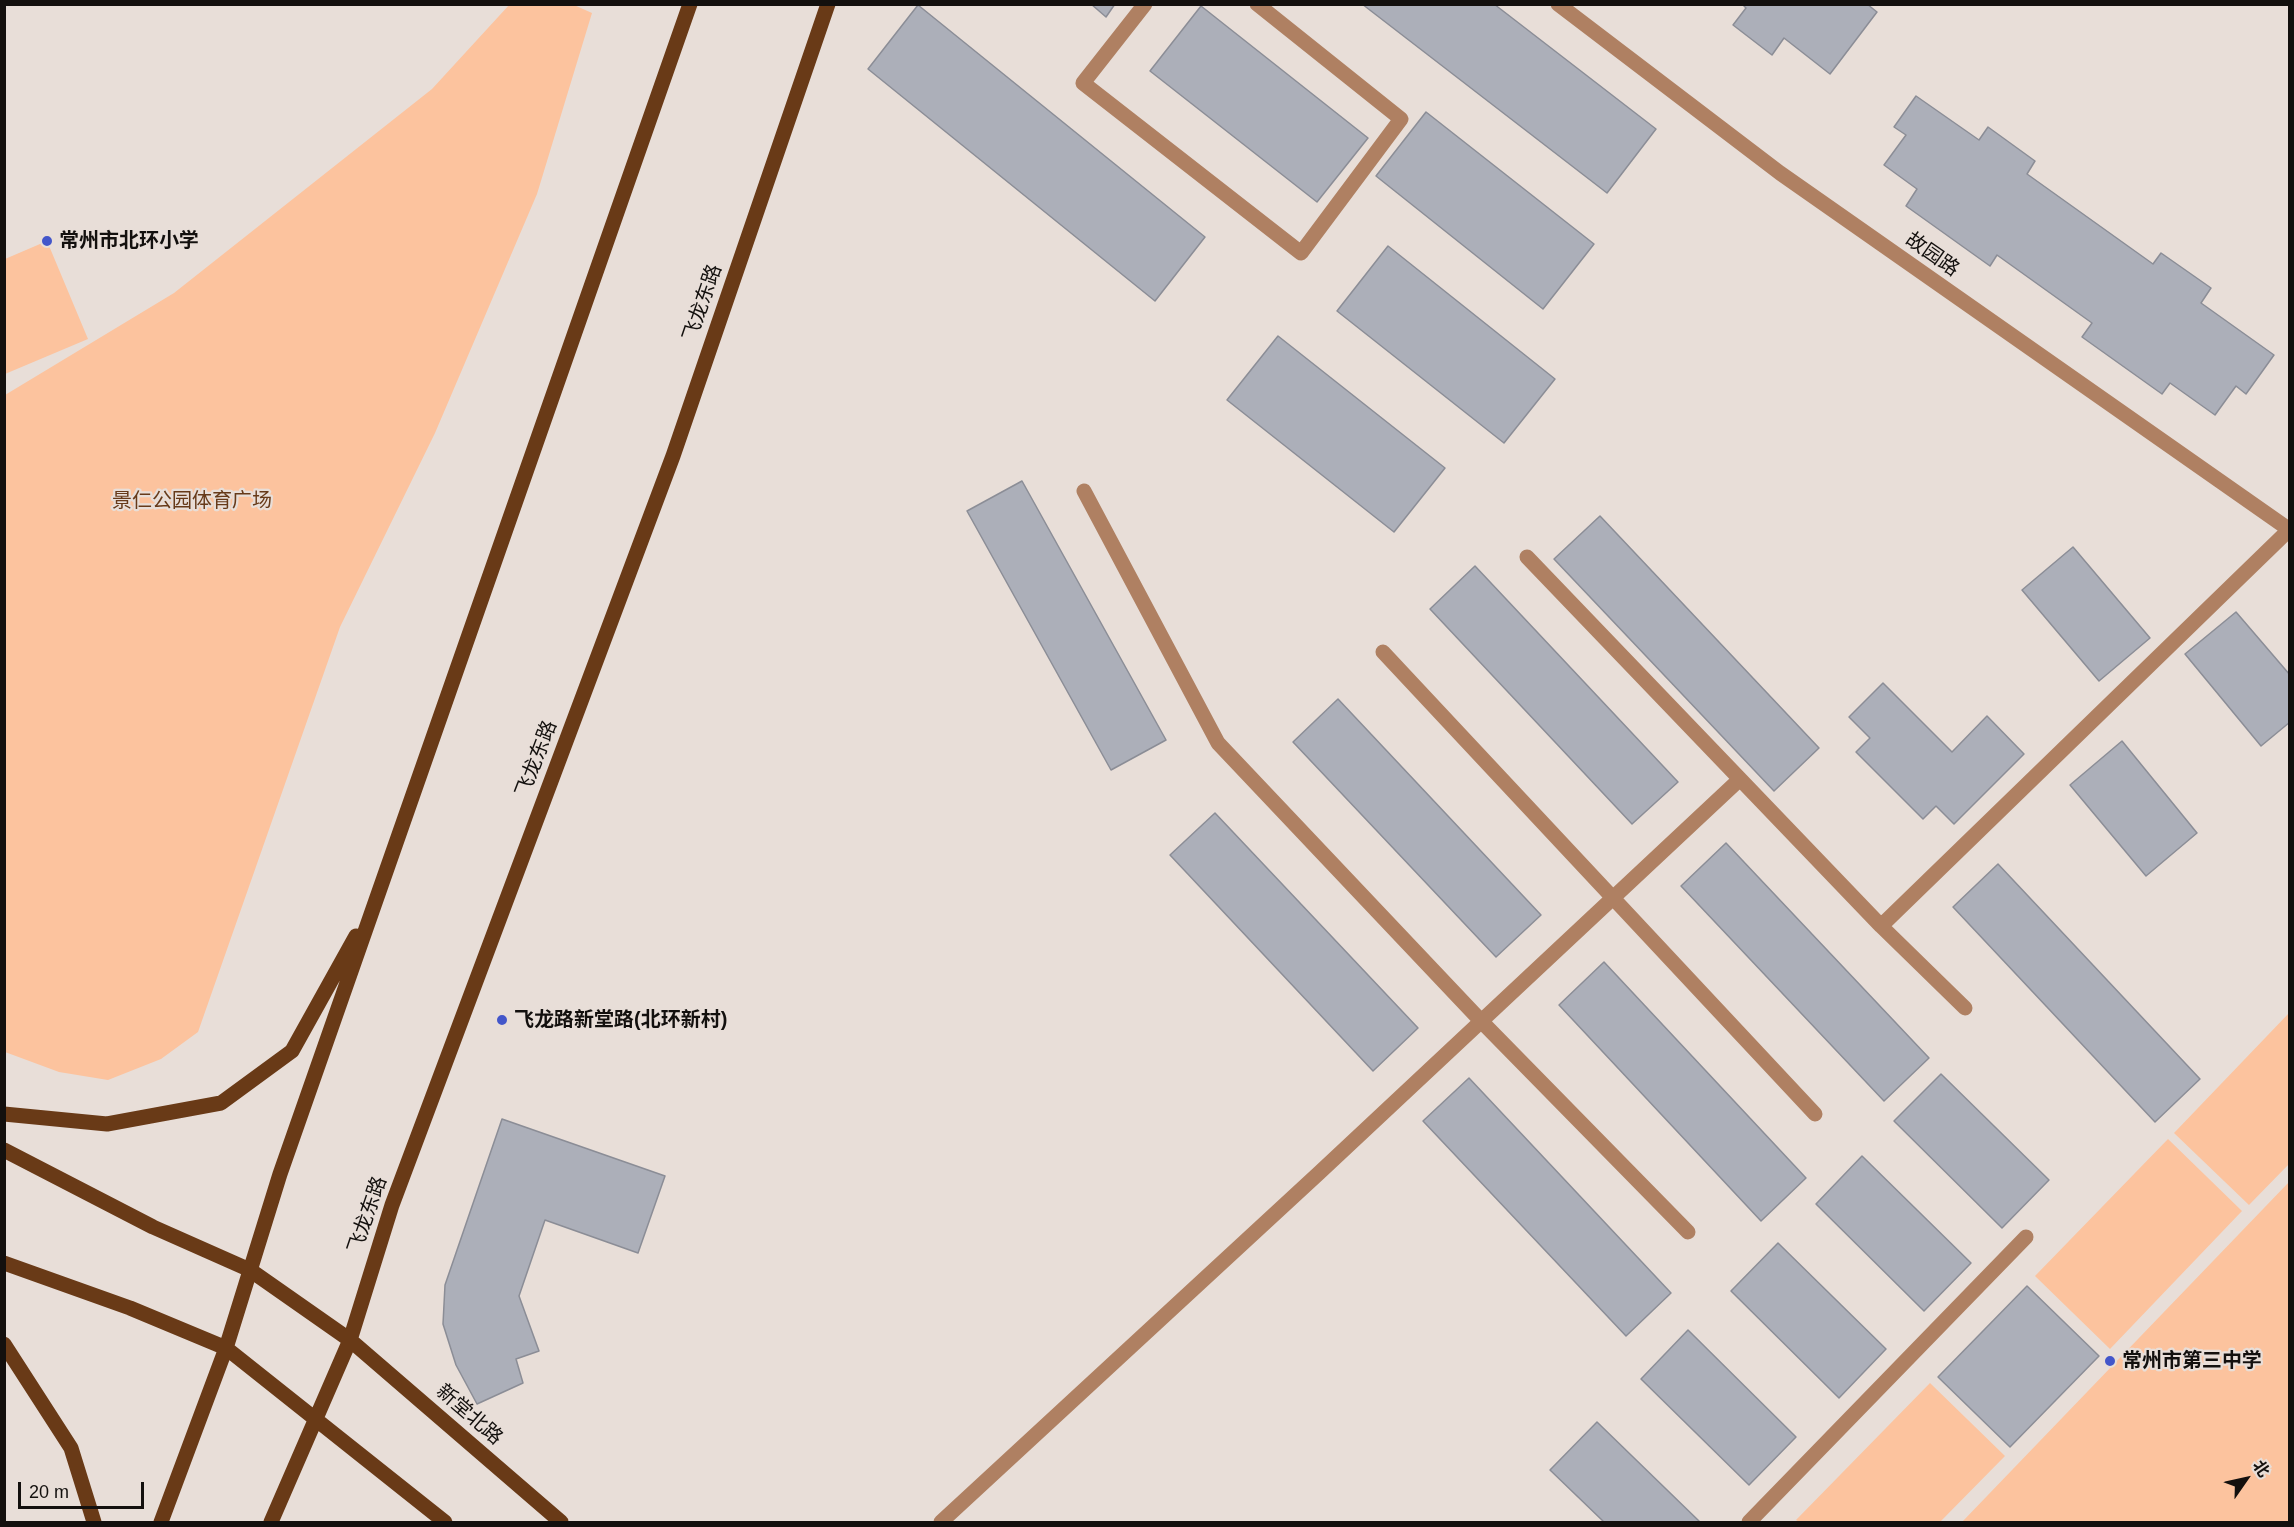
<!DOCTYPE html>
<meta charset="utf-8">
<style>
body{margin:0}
#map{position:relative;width:2294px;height:1527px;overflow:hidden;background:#e8ded8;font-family:Helvetica,"Noto Sans SC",sans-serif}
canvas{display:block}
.frame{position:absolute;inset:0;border:6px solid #13100e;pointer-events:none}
.north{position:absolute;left:2216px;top:1449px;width:60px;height:60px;-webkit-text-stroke:4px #e8ded8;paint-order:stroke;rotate:56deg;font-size:16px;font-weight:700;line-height:24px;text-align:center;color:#13100e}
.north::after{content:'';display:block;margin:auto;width:21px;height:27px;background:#13100e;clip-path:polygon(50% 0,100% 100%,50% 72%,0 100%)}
.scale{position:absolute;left:18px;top:1482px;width:126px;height:27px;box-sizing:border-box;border:3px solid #13100e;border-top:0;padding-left:8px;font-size:18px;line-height:21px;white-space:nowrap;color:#13100e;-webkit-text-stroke:4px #e8ded8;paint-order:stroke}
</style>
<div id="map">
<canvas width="2294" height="1527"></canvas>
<div class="frame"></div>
<div class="north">北</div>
<div class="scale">20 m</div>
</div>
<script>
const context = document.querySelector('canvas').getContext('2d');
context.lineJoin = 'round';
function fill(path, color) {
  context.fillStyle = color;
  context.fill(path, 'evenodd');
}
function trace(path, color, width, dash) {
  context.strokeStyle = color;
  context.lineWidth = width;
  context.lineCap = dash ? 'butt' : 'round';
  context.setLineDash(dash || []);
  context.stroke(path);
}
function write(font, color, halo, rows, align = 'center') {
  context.font = font + ' Helvetica,"Noto Sans SC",sans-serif';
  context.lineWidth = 4.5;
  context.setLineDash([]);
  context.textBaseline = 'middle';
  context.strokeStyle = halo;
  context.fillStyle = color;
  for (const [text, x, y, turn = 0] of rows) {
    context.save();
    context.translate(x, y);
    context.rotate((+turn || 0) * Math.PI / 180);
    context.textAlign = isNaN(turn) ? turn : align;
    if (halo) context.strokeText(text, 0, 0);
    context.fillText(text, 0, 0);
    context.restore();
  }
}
const green = new Path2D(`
 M 510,4 L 574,5 L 592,13 L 537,194 L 435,433 L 340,627 L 198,1032 L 161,1059 L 108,1080 L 59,1072 L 5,1052 L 5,395 L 174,293 L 432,89 Z
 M 47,241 L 88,339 L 5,374 L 5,259 Z
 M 2289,1013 L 2289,1164 L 2249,1205 L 2174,1133 Z
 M 2168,1139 L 2242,1211 L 2110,1349 L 2035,1276 Z
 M 2289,1182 L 2289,1522 L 1962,1522 Z
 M 1930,1383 L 2005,1456 L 1940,1522 L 1799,1522 L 1796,1520 Z`);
const building = new Path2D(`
 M 1091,4 L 1115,4 L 1106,17 Z
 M 1362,4 L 1494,4 L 1656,129 L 1607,193 Z
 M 1742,4 L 1867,4 L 1877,12 L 1830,74 L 1784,38 L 1772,55 L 1733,25 L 1746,8 Z
 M 918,5 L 1205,237 L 1155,301 L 868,69 Z
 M 1201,6 L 1368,138 L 1317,202 L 1150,71 Z
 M 1916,96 L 1979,140 L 1988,127 L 2035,161 L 2027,174 L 2153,264 L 2161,253 L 2211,288 L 2201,303 L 2274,355 L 2246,394 L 2236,386 L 2215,415 L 2170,383 L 2162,394 L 2082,337 L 2092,323 L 1997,255 L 1990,266 L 1906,206 L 1917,189 L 1884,165 L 1906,135 L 1894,127 Z
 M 1426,112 L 1594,244 L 1543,309 L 1376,176 Z
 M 1388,246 L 1555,379 L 1504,443 L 1337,311 Z
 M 1278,336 L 1445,468 L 1394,532 L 1227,400 Z
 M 1022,481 L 1166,740 L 1111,770 L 967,511 Z
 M 1600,516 L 1819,748 L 1774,791 L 1554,559 Z
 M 2073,547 L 2150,638 L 2099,681 L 2022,590 Z
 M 1475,566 L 1678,782 L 1632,824 L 1430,609 Z
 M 2236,612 L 2290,675 L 2290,722 L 2261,746 L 2185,654 Z
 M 1883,683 L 1952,752 L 1987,716 L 2024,754 L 1954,824 L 1936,806 L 1923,819 L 1856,752 L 1870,738 L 1849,717 Z
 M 1338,699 L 1541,915 L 1496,957 L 1293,742 Z
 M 2122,741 L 2197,833 L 2146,876 L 2070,785 Z
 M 1215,813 L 1418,1028 L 1373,1071 L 1170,855 Z
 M 1726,843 L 1929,1058 L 1884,1101 L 1681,886 Z
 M 1998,864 L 2200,1079 L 2155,1122 L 1953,907 Z
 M 1604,962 L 1806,1178 L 1761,1221 L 1559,1005 Z
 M 1941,1074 L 2049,1180 L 2002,1228 L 1894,1121 Z
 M 1469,1078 L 1671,1293 L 1626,1336 L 1423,1121 Z
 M 502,1119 L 665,1176 L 638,1253 L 545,1220 L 519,1296 L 539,1351 L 516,1359 L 523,1383 L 477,1404 L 456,1365 L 443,1324 L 445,1285 Z
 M 1862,1156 L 1971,1263 L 1924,1311 L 1816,1204 Z
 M 1778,1243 L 1886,1349 L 1839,1398 L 1731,1291 Z
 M 2027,1286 L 2099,1356 L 2010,1447 L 1938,1377 Z
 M 1688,1330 L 1796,1437 L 1749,1485 L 1641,1379 Z
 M 1597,1422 L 1700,1522 L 1604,1522 L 1550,1470 Z`);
const minor = new Path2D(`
 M 1145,4 L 1083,83 L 1301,253 L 1401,119 L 1257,4
 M 1558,4 L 1780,173 L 2290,530
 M 1084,491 L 1218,743 L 1482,1022 L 1688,1232
 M 1527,557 L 1881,926 L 1965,1008
 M 1383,652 L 1815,1114
 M 1881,926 L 2289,530
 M 941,1522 L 1319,1173 L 1740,779
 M 1749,1522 L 2026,1237`);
const major = new Path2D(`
 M 4,1114 L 107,1124 L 221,1103 L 292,1051 L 356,936
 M 4,1150 L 153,1227 L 250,1270 L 350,1340 L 561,1522
 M 4,1263 L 130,1308 L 226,1348 L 445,1522
 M 4,1344 L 71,1448 L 94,1522
 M 161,1522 L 226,1348 L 280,1174 L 690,4
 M 271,1522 L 350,1340 L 392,1205 L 673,456 L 828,4`);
const markers = [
 [47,241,6,"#4356ca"],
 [502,1020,6,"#4356ca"],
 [2110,1361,6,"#4356ca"]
];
const poiNames = [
 ["常州市北环小学",59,241],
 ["飞龙路新堂路(北环新村)",514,1020],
 ["常州市第三中学",2122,1361]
];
const streetNames = [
 ["故园路",1932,255,35],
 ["飞龙东路",703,303,-71],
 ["飞龙东路",537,759,-69],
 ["飞龙东路",368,1215,-71],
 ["新堂北路",469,1415,41]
];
const parkNames = [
 ["景仁公园体育广场",192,501]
];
fill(green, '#fcc39e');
fill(building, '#acafb9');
trace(building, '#8b8d96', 1.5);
trace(minor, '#af8062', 15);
trace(major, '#693a17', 15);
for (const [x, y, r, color] of markers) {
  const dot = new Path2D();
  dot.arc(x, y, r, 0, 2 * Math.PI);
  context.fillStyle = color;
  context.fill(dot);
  trace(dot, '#e8ded8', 2);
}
write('bold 20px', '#13100e', '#e8ded8', poiNames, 'left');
write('20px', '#13100e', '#e8ded8', streetNames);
write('20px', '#673a19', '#e8ded8', parkNames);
</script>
